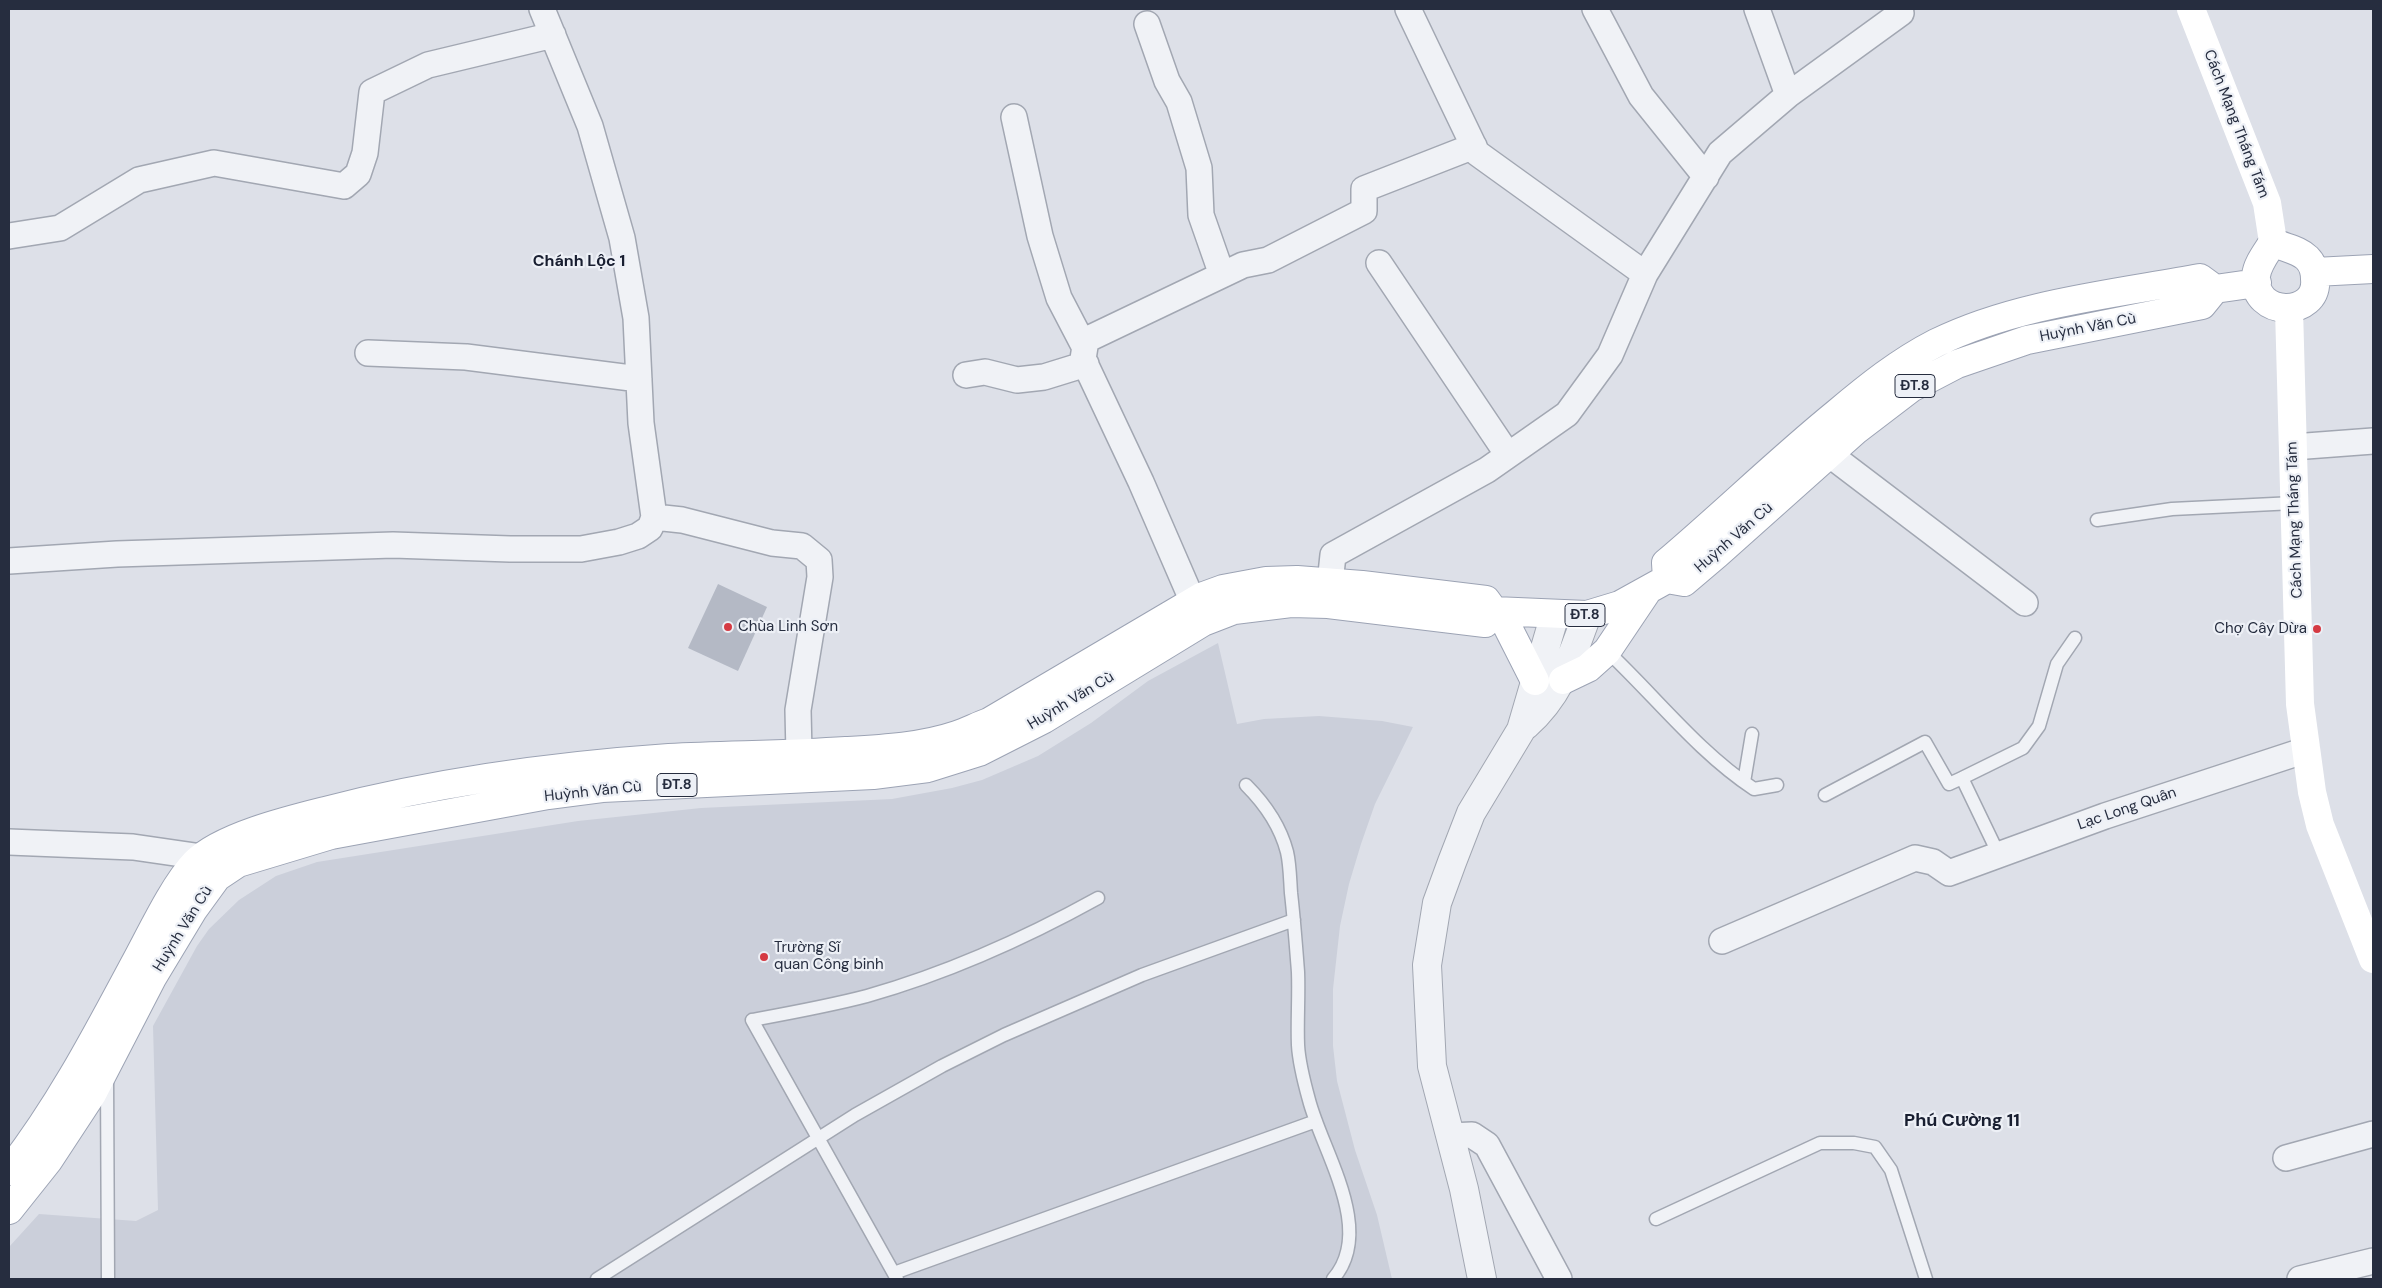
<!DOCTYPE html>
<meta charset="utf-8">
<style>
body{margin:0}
#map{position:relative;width:2382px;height:1288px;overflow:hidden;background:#dde0e8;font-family:"DM Sans",sans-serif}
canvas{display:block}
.frame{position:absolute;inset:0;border:10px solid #262d3f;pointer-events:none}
</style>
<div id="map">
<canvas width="2382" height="1288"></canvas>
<div class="frame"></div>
</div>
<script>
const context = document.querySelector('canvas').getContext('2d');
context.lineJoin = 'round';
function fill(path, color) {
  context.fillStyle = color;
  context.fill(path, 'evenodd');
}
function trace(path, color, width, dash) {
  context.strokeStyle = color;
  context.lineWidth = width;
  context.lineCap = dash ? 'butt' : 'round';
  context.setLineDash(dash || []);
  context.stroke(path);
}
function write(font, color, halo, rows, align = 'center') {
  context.font = font + ' "DM Sans",sans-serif';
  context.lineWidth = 4.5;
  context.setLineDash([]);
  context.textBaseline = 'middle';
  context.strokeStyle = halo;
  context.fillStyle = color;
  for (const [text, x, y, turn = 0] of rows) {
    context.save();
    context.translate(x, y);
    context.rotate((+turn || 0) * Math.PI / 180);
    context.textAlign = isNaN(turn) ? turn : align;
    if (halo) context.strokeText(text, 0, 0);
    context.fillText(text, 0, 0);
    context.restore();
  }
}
const built = new Path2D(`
 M 1218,643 L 1237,724 L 1264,719 L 1319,716 L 1382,721 L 1413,727 L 1375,804 L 1361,844 L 1349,884 L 1340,926 L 1333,989 L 1333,1046 L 1337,1081 L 1355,1150 L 1377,1215 L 1392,1279 L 9,1279 L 9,1247 L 39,1214 L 136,1221 L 158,1210 L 153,1026 L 197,946 L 209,929 L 239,900 L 276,876 L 317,862 L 578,821 L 701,808 L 892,799 L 952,788 L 982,780 L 1038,756 L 1091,723 L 1148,681 Z`);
const building = new Path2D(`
 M 718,584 L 767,607 L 738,671 L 688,648 Z`);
const service = new Path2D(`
 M 2097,520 L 2172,509 L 2294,503
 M 1607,651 C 1655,696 1698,752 1754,789 L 1777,785
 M 1962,778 L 2023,748 L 2039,726 L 2057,664 L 2075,638
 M 1744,782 L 1752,734
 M 1246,785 C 1265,804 1280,825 1287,852 C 1290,865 1290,879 1291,893 C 1294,919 1296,946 1298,972 C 1299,996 1297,1021 1298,1045 C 1299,1063 1304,1082 1309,1100 C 1322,1151 1376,1230 1333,1279
 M 1825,795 L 1925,742 L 1949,784 L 1962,778 L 1999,855
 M 107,1077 L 108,1279
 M 1656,1219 L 1820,1143 L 1854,1143 L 1875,1147 L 1891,1170 L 1926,1279
 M 894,1273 L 1316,1121
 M 597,1279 L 855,1115 L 942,1066 L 1004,1035 L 1142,975 L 1294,920
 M 897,1279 L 752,1020 C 790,1013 829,1006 867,996 C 948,973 1024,939 1098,898`);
const minor = new Path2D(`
 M 542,9 L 590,126 L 622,238 L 636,318 L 641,423 L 654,517 L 682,520 L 772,543 L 802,546 L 819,560 L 820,577 L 798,710 L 799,754
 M 1408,9 L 1477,153 L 1645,274
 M 1595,9 L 1641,96 L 1706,177
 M 1757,9 L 1788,95
 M 1147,24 L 1167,81 L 1179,102 L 1199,168 L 1201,215 L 1222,275
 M 1014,117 L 1040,236 L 1059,298 L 1084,346
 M 9,236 L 60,228 L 139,180 L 214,163 L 344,186 L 358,174 L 365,153 L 372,92 L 428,65 L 553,35
 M 1379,263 L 1508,455
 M 368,353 L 466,357 L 639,379
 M 966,375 L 985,372 L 1017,380 L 1044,377 L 1086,364
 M 2293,447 L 2373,441
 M 1829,454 L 2025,603
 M 9,561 L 117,554 L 393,545 L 510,549 L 581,549 L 619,542 L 638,536 L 650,528 L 654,517
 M 1193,602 L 1141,482 L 1083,359 L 1086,340 L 1243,265 L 1268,260 L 1364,211 L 1364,189 L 1474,146
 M 1328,602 L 1333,555 L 1487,470 L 1567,414 L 1610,355 L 1645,274 L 1720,153 L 1788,95 L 1901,13 L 1899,9
 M 9,842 L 133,847 L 202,857
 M 1722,941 L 1915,858 L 1933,862 L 1949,873 L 2105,816 L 2306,750
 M 1450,1136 L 1472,1135 L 1487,1145 L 1559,1279
 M 2286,1158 L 2373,1134
 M 2300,1279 L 2373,1261`);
const tertiary = new Path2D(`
 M 1526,725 C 1561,694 1571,658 1587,615
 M 1482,1279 L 1464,1189 L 1432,1066 L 1427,965 L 1437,903 L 1452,862 L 1471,813 L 1521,730 L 1555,614`);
const secondary = new Path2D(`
 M 2191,9 L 2267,203 L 2273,242
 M 2289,309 L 2300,704 L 2312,792 L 2320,825 L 2373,959`);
const primary = new Path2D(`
 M 2273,242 C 2284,248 2298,249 2307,258 C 2313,264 2315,271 2315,279 C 2319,318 2252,318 2256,276 C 2257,264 2267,252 2273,242 Z
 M 2315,272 L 2373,269
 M 1667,579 L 1666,563 C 1724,514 1778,461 1837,413 C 1868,387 1899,362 1936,343 C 2015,304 2113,294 2200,278 L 2215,289 L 2257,283
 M 1494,611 L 1587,615 L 1620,605 L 1667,579 L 1684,582 L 1717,554 L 1856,430 L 1911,388 L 1957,364 L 2027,340 L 2202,305 L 2215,289
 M 1500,612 L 1535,681
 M 1563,680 L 1588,668 L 1607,651 L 1646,593
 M 9,1171 C 59,1107 96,1036 134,965 C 150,936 173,886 195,863 C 220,837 289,820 325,811 C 437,782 553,766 669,758 C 728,755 787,755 846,751 C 882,749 922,747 957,735 C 968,731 978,726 989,722 L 1201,597 L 1223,589 L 1266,581 L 1297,580 L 1362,585 L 1486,600 L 1494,611
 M 9,1210 L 48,1161 L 92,1094 L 152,978 L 193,910 L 217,877 L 238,863 L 331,835 L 548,795 L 602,788 L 873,775 L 928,768 L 979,752 L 1044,719 L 1203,622 L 1234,610 L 1291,603 L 1328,604 L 1485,623 L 1494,611`);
const markers = [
 [728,627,5,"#d53a43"],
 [2317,629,5,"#d53a43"],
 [764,957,5,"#d53a43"]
];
const shields = [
 [1915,386,40],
 [1585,615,40],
 [677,785,40]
];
const shieldNames = [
 ["ĐT.8",1915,386],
 ["ĐT.8",1585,615],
 ["ĐT.8",677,785]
];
const streetNames = [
 ["Cách Mạng Tháng Tám",2236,124,69],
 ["Huỳnh Văn Cù",2088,328,-11],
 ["Cách Mạng Tháng Tám",2295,520,-92],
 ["Huỳnh Văn Cù",1734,538,-41],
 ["Huỳnh Văn Cù",1071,701,-31],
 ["Huỳnh Văn Cù",593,792,-6],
 ["Lạc Long Quân",2127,809,-19],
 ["Huỳnh Văn Cù",183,929,-58]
];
const poiNames = [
 ["Chùa Linh Sơn",738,627],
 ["Chợ Cây Dừa",2307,629,"right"],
 ["Trường Sĩ",774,948],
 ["quan Công binh",774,965]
];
const neighbourhoodNames = [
 ["Chánh Lộc 1",579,262]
];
const quarterNames = [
 ["Phú Cường 11",1962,1121]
];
fill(built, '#cbcfda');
fill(building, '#b4b9c5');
trace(service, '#a2a7b2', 15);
trace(minor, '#a2a7b2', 28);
trace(tertiary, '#a2a7b2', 30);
trace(primary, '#9ca3b4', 30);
trace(service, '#f0f2f6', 12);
trace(minor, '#f0f2f6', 25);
trace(tertiary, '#f0f2f6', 28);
trace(secondary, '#fff', 28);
trace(primary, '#fff', 28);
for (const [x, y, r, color] of markers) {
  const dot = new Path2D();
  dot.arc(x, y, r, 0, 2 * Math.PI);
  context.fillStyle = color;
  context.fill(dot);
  trace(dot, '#edf0f6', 2);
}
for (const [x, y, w] of shields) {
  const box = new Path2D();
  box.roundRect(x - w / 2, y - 11.5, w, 23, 4);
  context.fillStyle = '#edf0f6';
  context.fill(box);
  trace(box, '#262d3f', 1);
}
write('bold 14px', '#262d3f', null, shieldNames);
write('15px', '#262d3f', '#edf0f6', streetNames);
write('15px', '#262d3f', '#edf0f6', poiNames, 'left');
write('bold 16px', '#181e30', '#edf0f6', neighbourhoodNames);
write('bold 18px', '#181e30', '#edf0f6', quarterNames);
</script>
